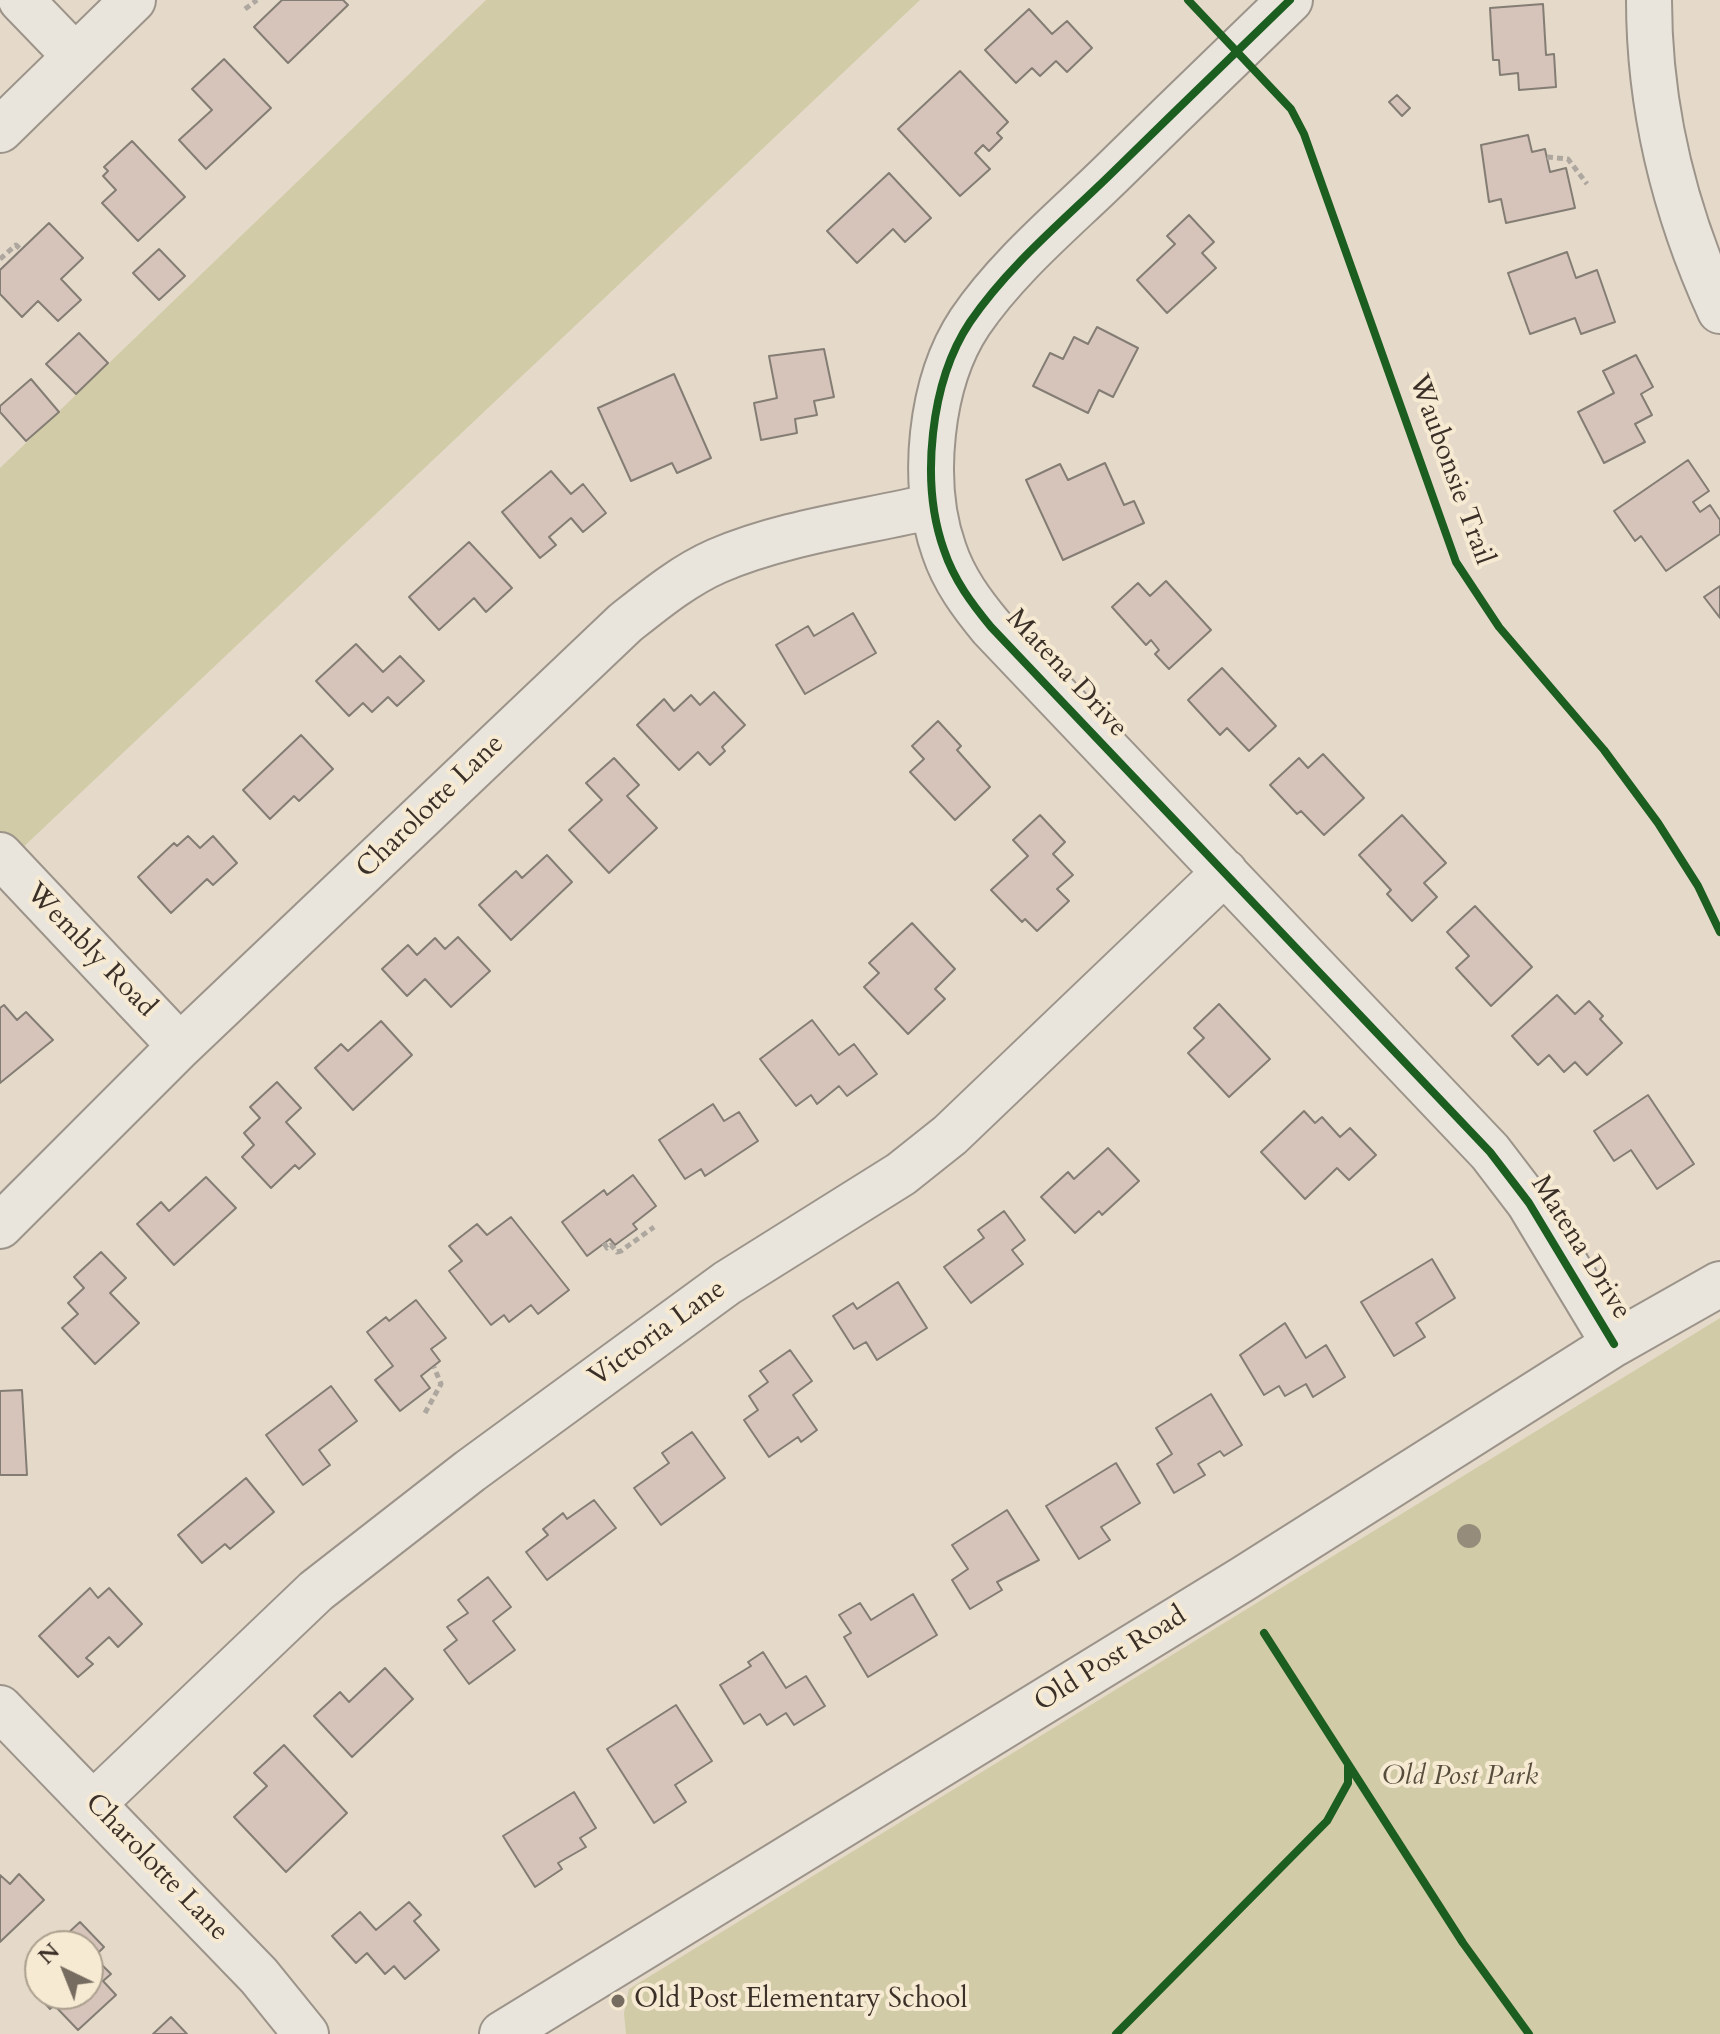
<!DOCTYPE html>
<style>
body{margin:0}
#map{position:relative;width:1720px;height:2034px;overflow:hidden;background:#e5dac9;font-family:Cardo,serif}
canvas{display:block}
.north{position:absolute;left:24px;top:1930px;width:80px;height:80px;box-sizing:border-box;background:#f7ead3;border:2px solid #aca08f;border-radius:50%;rotate:317deg;font-size:22px;font-weight:700;line-height:32px;text-align:center;color:#3b3028}
.north::after{content:'';display:block;margin:auto;width:28px;height:36px;background:#766c60;clip-path:polygon(50% 0,100% 100%,50% 72%,0 100%)}
</style>
<div id="map">
<canvas width="1720" height="2034"></canvas>
<div class="north">N</div>
</div>
<script>
const context = document.querySelector('canvas').getContext('2d');
context.lineJoin = 'round';
function fill(path, color) {
  context.fillStyle = color;
  context.fill(path, 'evenodd');
}
function trace(path, color, width, dash) {
  context.strokeStyle = color;
  context.lineWidth = width;
  context.lineCap = dash ? 'butt' : 'round';
  context.setLineDash(dash || []);
  context.stroke(path);
}
function write(font, color, halo, rows, align = 'center') {
  context.font = font + ' Cardo,serif';
  context.lineWidth = 8;
  context.setLineDash([]);
  context.textBaseline = 'middle';
  context.strokeStyle = halo;
  context.fillStyle = color;
  for (const [text, x, y, turn = 0] of rows) {
    context.save();
    context.translate(x, y);
    context.rotate((+turn || 0) * Math.PI / 180);
    context.textAlign = isNaN(turn) ? turn : align;
    if (halo) context.strokeText(text, 0, 0);
    context.fillText(text, 0, 0);
    context.restore();
  }
}
const green = new Path2D(`
 M 486,0 L 920,0 L 0,869 L 0,468 Z
 M 1720,1318 L 1720,2034 L 626,2034 L 624,2013 L 629,1989 Z`);
const building = new Path2D(`
 M 282,0 L 343,0 L 348,5 L 288,63 L 254,27 Z
 M 1543,4 L 1546,55 L 1554,54 L 1556,87 L 1519,90 L 1518,73 L 1500,75 L 1499,60 L 1493,60 L 1490,8 Z
 M 1029,9 L 1052,34 L 1067,21 L 1092,48 L 1067,72 L 1056,61 L 1040,76 L 1032,68 L 1016,83 L 985,50 Z
 M 224,59 L 271,108 L 206,169 L 179,140 L 212,110 L 192,89 Z
 M 960,71 L 1008,122 L 997,133 L 1002,138 L 989,151 L 983,145 L 975,153 L 990,169 L 960,196 L 898,129 Z
 M 1397,95 L 1410,108 L 1402,116 L 1389,102 Z
 M 1528,135 L 1532,152 L 1545,149 L 1550,172 L 1566,168 L 1575,208 L 1506,223 L 1501,199 L 1489,202 L 1481,145 Z
 M 132,141 L 185,197 L 138,241 L 102,203 L 116,190 L 103,176 L 108,171 L 104,167 Z
 M 889,173 L 931,218 L 905,242 L 893,229 L 857,263 L 827,231 Z
 M 1189,215 L 1214,242 L 1202,253 L 1216,268 L 1167,313 L 1137,280 L 1175,244 L 1167,236 Z
 M 49,223 L 83,258 L 61,279 L 81,300 L 58,321 L 38,301 L 22,317 L 0,294 L 0,270 Z
 M 159,249 L 185,276 L 159,300 L 133,273 Z
 M 1567,252 L 1576,278 L 1597,270 L 1615,322 L 1581,334 L 1575,318 L 1530,334 L 1508,273 Z
 M 1097,327 L 1138,348 L 1113,397 L 1099,390 L 1088,413 L 1033,386 L 1050,353 L 1063,359 L 1074,337 L 1088,344 Z
 M 79,333 L 108,363 L 76,394 L 46,364 Z
 M 824,349 L 834,397 L 814,401 L 817,415 L 795,419 L 797,433 L 761,440 L 754,403 L 777,398 L 769,356 Z
 M 1636,355 L 1653,387 L 1641,394 L 1652,415 L 1635,424 L 1645,442 L 1604,463 L 1578,412 L 1614,393 L 1603,371 Z
 M 674,374 L 711,458 L 677,473 L 672,463 L 631,481 L 598,408 Z
 M 31,379 L 59,412 L 26,441 L 0,412 L 0,406 Z
 M 1688,460 L 1709,491 L 1693,502 L 1700,512 L 1710,505 L 1720,520 L 1720,534 L 1666,571 L 1641,536 L 1635,541 L 1614,511 Z
 M 1105,463 L 1124,505 L 1134,501 L 1144,523 L 1063,560 L 1026,480 L 1060,464 L 1068,480 Z
 M 551,471 L 571,494 L 583,484 L 606,513 L 583,532 L 571,518 L 549,537 L 556,545 L 540,558 L 502,512 Z
 M 469,542 L 512,588 L 486,612 L 474,598 L 439,630 L 409,597 Z
 M 1166,581 L 1211,630 L 1169,669 L 1155,654 L 1159,650 L 1151,640 L 1146,645 L 1112,607 L 1138,583 L 1150,596 Z
 M 1720,586 L 1720,618 L 1704,597 Z
 M 853,613 L 876,653 L 805,694 L 776,645 L 808,626 L 814,636 Z
 M 356,644 L 383,672 L 400,656 L 424,681 L 397,706 L 388,697 L 372,712 L 363,703 L 349,716 L 316,681 Z
 M 1222,668 L 1276,726 L 1249,751 L 1227,728 L 1220,735 L 1188,700 Z
 M 714,692 L 745,725 L 722,747 L 725,751 L 710,765 L 698,752 L 679,770 L 637,725 L 664,699 L 674,711 L 691,695 L 700,705 Z
 M 938,721 L 961,746 L 957,750 L 990,787 L 955,820 L 910,772 L 924,759 L 912,746 Z
 M 301,735 L 333,769 L 299,801 L 294,796 L 270,819 L 243,790 Z
 M 1323,754 L 1364,798 L 1324,835 L 1301,811 L 1297,814 L 1270,785 L 1299,758 L 1308,768 Z
 M 614,758 L 639,785 L 627,796 L 657,828 L 609,873 L 569,830 L 602,800 L 586,783 Z
 M 1040,815 L 1065,842 L 1053,854 L 1073,875 L 1057,889 L 1069,901 L 1037,931 L 1025,919 L 1022,922 L 991,890 L 1028,856 L 1013,840 Z
 M 1402,815 L 1446,863 L 1424,883 L 1437,897 L 1412,921 L 1387,894 L 1391,890 L 1359,855 Z
 M 188,836 L 200,848 L 213,836 L 237,863 L 213,885 L 207,879 L 171,913 L 138,877 L 174,843 L 177,846 Z
 M 547,855 L 572,882 L 511,940 L 479,905 L 516,871 L 522,878 Z
 M 1475,906 L 1532,967 L 1491,1006 L 1456,968 L 1469,956 L 1447,932 Z
 M 912,923 L 955,969 L 935,989 L 945,999 L 908,1034 L 864,987 L 879,973 L 869,963 Z
 M 458,937 L 490,971 L 451,1007 L 425,979 L 407,996 L 382,969 L 408,945 L 417,955 L 435,938 L 445,949 Z
 M 1557,995 L 1575,1014 L 1589,1001 L 1603,1016 L 1600,1019 L 1622,1043 L 1587,1075 L 1575,1062 L 1564,1072 L 1549,1055 L 1538,1065 L 1512,1036 Z
 M 1219,1004 L 1270,1059 L 1229,1097 L 1188,1053 L 1204,1038 L 1194,1028 Z
 M 4,1005 L 17,1020 L 26,1012 L 53,1040 L 0,1083 L 0,1008 Z
 M 812,1020 L 839,1055 L 854,1044 L 877,1074 L 847,1096 L 839,1086 L 817,1104 L 811,1095 L 796,1106 L 760,1059 Z
 M 381,1021 L 412,1055 L 353,1110 L 315,1068 L 341,1044 L 348,1051 Z
 M 277,1082 L 301,1108 L 286,1122 L 315,1154 L 299,1169 L 295,1165 L 271,1188 L 242,1157 L 254,1145 L 244,1133 L 260,1118 L 250,1107 Z
 M 1648,1095 L 1694,1164 L 1657,1189 L 1631,1150 L 1614,1161 L 1594,1131 Z
 M 713,1104 L 724,1121 L 739,1112 L 758,1141 L 705,1176 L 701,1169 L 685,1179 L 659,1140 Z
 M 1304,1111 L 1315,1123 L 1322,1117 L 1340,1137 L 1350,1128 L 1376,1155 L 1349,1180 L 1337,1168 L 1305,1199 L 1261,1152 Z
 M 1108,1148 L 1139,1181 L 1102,1215 L 1099,1211 L 1075,1233 L 1041,1197 L 1068,1172 L 1074,1179 Z
 M 633,1175 L 656,1206 L 633,1224 L 637,1229 L 615,1245 L 610,1239 L 587,1256 L 562,1222 L 604,1190 L 607,1195 Z
 M 206,1177 L 236,1208 L 174,1265 L 137,1224 L 161,1202 L 169,1211 Z
 M 1004,1211 L 1025,1240 L 1012,1250 L 1023,1264 L 971,1303 L 944,1267 L 984,1238 L 978,1230 Z
 M 511,1217 L 569,1290 L 538,1314 L 531,1305 L 509,1322 L 504,1315 L 491,1325 L 449,1271 L 462,1261 L 449,1246 L 477,1224 L 487,1235 Z
 M 101,1252 L 126,1278 L 110,1293 L 139,1323 L 95,1364 L 62,1328 L 78,1314 L 68,1303 L 84,1288 L 74,1277 Z
 M 1432,1259 L 1455,1298 L 1416,1323 L 1425,1337 L 1394,1356 L 1361,1302 Z
 M 898,1282 L 927,1328 L 877,1360 L 866,1342 L 854,1349 L 833,1316 L 853,1303 L 857,1309 Z
 M 416,1300 L 446,1338 L 431,1349 L 440,1361 L 421,1376 L 430,1388 L 400,1411 L 375,1380 L 393,1366 L 367,1332 L 386,1317 L 389,1321 Z
 M 1285,1323 L 1306,1358 L 1326,1345 L 1345,1377 L 1313,1397 L 1306,1384 L 1285,1396 L 1279,1386 L 1264,1395 L 1240,1355 Z
 M 790,1350 L 812,1381 L 793,1395 L 817,1430 L 801,1442 L 798,1437 L 769,1457 L 744,1420 L 758,1410 L 749,1396 L 768,1382 L 760,1371 Z
 M 331,1386 L 357,1421 L 319,1450 L 330,1465 L 303,1485 L 266,1435 Z
 M 22,1390 L 27,1475 L 0,1475 L 0,1391 Z
 M 1211,1394 L 1242,1445 L 1224,1456 L 1220,1451 L 1198,1464 L 1205,1475 L 1174,1493 L 1157,1464 L 1172,1454 L 1156,1428 Z
 M 692,1432 L 725,1478 L 661,1525 L 634,1488 L 669,1463 L 662,1453 Z
 M 1116,1463 L 1140,1503 L 1101,1527 L 1110,1540 L 1079,1559 L 1046,1506 Z
 M 246,1478 L 274,1512 L 230,1549 L 225,1544 L 202,1563 L 178,1535 Z
 M 594,1500 L 616,1528 L 547,1580 L 526,1552 L 548,1535 L 543,1529 L 563,1513 L 567,1519 Z
 M 1007,1510 L 1039,1560 L 997,1582 L 1002,1590 L 970,1609 L 952,1580 L 968,1569 L 952,1545 Z
 M 488,1577 L 511,1607 L 493,1621 L 515,1650 L 469,1684 L 444,1650 L 457,1640 L 447,1627 L 468,1613 L 458,1600 Z
 M 90,1588 L 98,1598 L 109,1588 L 142,1624 L 118,1647 L 109,1637 L 86,1658 L 93,1664 L 78,1677 L 39,1636 Z
 M 913,1594 L 937,1635 L 868,1677 L 844,1637 L 851,1633 L 839,1615 L 860,1603 L 871,1620 Z
 M 763,1652 L 786,1688 L 806,1676 L 825,1706 L 794,1725 L 786,1713 L 767,1725 L 760,1714 L 744,1724 L 720,1685 L 751,1666 L 748,1662 Z
 M 385,1668 L 413,1699 L 352,1757 L 314,1716 L 340,1692 L 349,1702 Z
 M 676,1705 L 712,1761 L 675,1785 L 686,1802 L 654,1823 L 607,1749 Z
 M 284,1745 L 347,1813 L 286,1872 L 234,1817 L 267,1786 L 254,1773 Z
 M 574,1792 L 596,1828 L 580,1838 L 586,1847 L 558,1863 L 562,1869 L 535,1887 L 503,1836 Z
 M 19,1874 L 44,1900 L 0,1942 L 0,1875 L 10,1884 Z
 M 409,1902 L 421,1915 L 414,1921 L 439,1950 L 405,1979 L 394,1966 L 385,1974 L 367,1953 L 356,1963 L 332,1936 L 360,1912 L 376,1930 Z
 M 80,1922 L 104,1947 L 94,1957 L 111,1974 L 103,1981 L 116,1995 L 78,2030 L 54,2005 L 50,2009 L 37,1994 L 40,1991 L 88,1994 L 88,1946 L 54,1946 Z
 M 171,2017 L 187,2034 L 153,2034 Z`);
const path = new Path2D(`
 M 245,9 L 257,0
 M 1547,157 L 1568,159 L 1587,184
 M 0,259 L 16,245 L 21,250
 M 604,1243 L 607,1248 L 611,1245 L 617,1252 L 621,1251 L 654,1227
 M 425,1413 L 441,1384 L 434,1367`);
const minor = new Path2D(`
 M 21,0 L 75,56
 M 1290,0 C 1231,57 1171,115 1112,173 C 1064,220 1008,266 970,322 C 930,382 920,483 944,550 C 954,580 972,604 991,627 L 1490,1152 L 1529,1203 L 1614,1344
 M 1649,0 C 1649,109 1675,213 1720,311
 M 0,130 L 133,0
 M 0,855 L 180,1046
 M 0,1226 L 180,1046 L 625,623 C 654,600 683,576 717,561 C 784,532 862,523 933,506
 M 0,1708 L 259,1976 L 306,2034
 M 94,1803 L 316,1591 L 470,1471 L 727,1283 L 901,1174 L 950,1135 L 1225,872
 M 502,2034 L 1243,1579 L 1614,1344 L 1720,1284`);
const cycleway = new Path2D(`
 M 1188,0 L 1291,109 L 1304,134 L 1456,562 L 1499,627 L 1604,750 L 1658,823 L 1698,886 L 1720,932
 M 1290,0 C 1231,57 1171,115 1112,173 C 1064,220 1008,266 970,322 C 930,382 920,483 944,550 C 954,580 972,604 991,627 L 1490,1152 L 1529,1203 L 1614,1344
 M 1264,1633 L 1463,1943 L 1529,2034
 M 1116,2034 L 1327,1821 L 1348,1783 L 1348,1766`);
const trees = [
 [1469,1536]
];
const markers = [
 [618,2001,8,"#766c60"]
];
const streetNames = [
 ["Waubonsie Trail",1450,470,70],
 ["Matena Drive",1066,674,47],
 ["Charolotte Lane",431,807,-44],
 ["Wembly Road",90,951,46],
 ["Matena Drive",1580,1248,58],
 ["Victoria Lane",658,1334,-36],
 ["Old Post Road",1111,1660,-32],
 ["Charolotte Lane",156,1868,46]
];
const parkNames = [
 ["Old Post Park",1460,1778]
];
const poiNames = [
 ["Old Post Elementary School",634,2001]
];
fill(green, '#d1cba7');
fill(building, '#d6c3ba');
trace(building, '#847d74', 2);
trace(minor, '#9c948a', 48);
trace(path, '#ada79f', 5, [6, 4]);
trace(minor, '#eae5dc', 44);
trace(cycleway, '#1b5e20', 8);
context.fillStyle = '#968c7b';
for (const [x, y] of trees) {
  context.beginPath();
  context.arc(x, y, 12, 0, 2 * Math.PI);
  context.fill();
}
for (const [x, y, r, color] of markers) {
  const dot = new Path2D();
  dot.arc(x, y, r, 0, 2 * Math.PI);
  context.fillStyle = color;
  context.fill(dot);
  trace(dot, '#f7ead3', 3);
}
write('28px', '#3b3028', '#f7ead3', streetNames);
write('italic 28px', '#564d3c', '#f7ead3', parkNames);
write('28px', '#3b3028', '#f7ead3', poiNames, 'left');
</script>
